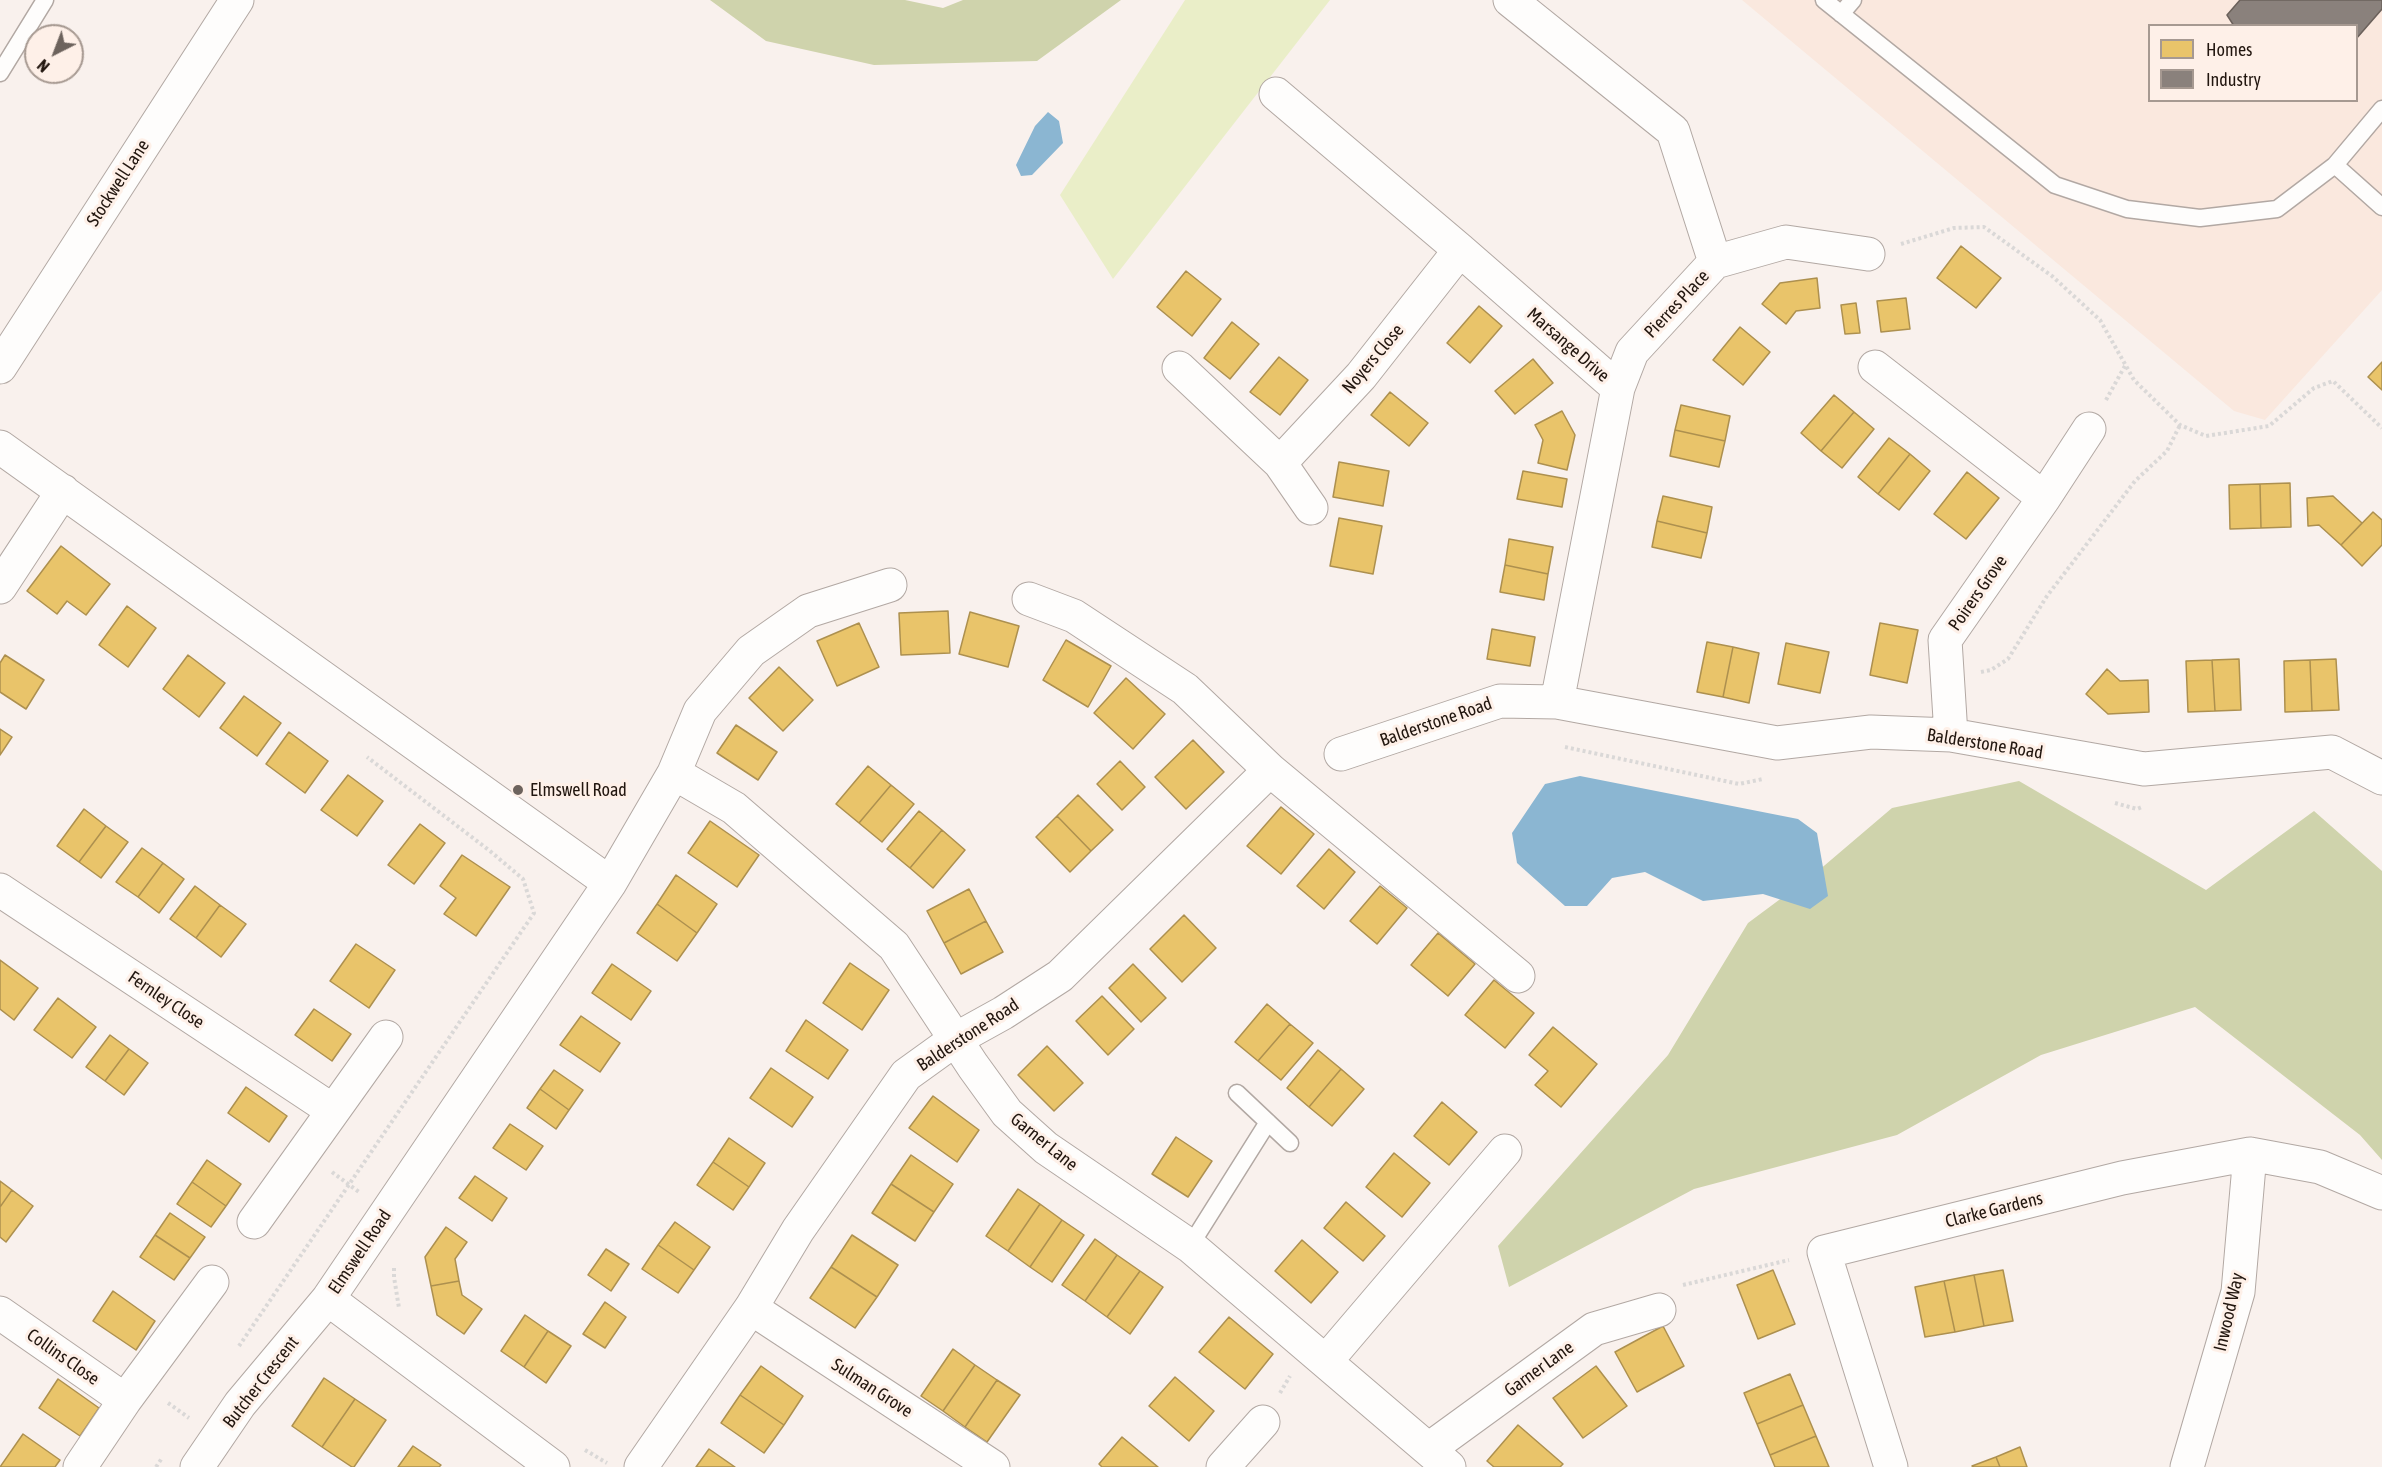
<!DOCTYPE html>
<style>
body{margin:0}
#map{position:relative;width:2382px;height:1467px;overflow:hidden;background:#f9f1ed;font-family:"Asap Condensed",sans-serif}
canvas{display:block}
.legend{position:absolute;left:2148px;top:24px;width:210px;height:78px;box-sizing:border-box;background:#fef0e8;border:2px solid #a69991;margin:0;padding:8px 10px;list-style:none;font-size:18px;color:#22160f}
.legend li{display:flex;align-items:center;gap:12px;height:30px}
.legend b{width:30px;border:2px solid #a69991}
.north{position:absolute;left:24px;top:24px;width:60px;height:60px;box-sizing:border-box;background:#fef0e8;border:2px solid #a69991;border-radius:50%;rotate:222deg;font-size:16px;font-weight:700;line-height:24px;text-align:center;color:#22160f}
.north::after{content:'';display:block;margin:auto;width:21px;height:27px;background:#6d635d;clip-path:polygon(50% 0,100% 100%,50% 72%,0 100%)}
</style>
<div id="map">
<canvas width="2382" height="1467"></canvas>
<ul class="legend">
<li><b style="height:16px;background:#e9c46a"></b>Homes</li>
<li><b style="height:16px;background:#8a817c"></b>Industry</li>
</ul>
<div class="north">N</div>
</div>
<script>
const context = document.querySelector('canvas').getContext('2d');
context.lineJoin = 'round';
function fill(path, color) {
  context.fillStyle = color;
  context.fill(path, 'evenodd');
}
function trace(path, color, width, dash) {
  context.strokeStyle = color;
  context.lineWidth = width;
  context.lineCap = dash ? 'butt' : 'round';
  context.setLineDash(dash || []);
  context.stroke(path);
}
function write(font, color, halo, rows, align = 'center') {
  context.font = font + ' "Asap Condensed",sans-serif';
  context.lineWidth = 6;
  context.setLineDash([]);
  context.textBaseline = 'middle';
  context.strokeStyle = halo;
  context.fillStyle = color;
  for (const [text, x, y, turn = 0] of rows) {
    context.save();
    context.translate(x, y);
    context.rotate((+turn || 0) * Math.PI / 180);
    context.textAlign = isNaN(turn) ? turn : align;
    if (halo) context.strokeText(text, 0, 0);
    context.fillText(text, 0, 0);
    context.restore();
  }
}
const built = new Path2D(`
 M 1742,0 L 2382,0 L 2382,290 L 2265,420 L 2234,411 ZM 2150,26 L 2356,26 L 2356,100 L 2150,100 Z`);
const green = new Path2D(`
 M 1185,0 L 1330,0 L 1113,279 L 1060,195 Z`);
const forest = new Path2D(`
 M 710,0 L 905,0 L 943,8 L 963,0 L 1121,0 L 1037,61 L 874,65 L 766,41 Z
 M 2019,781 L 2206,890 L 2314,811 L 2382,871 L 2382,1160 L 2360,1135 L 2195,1007 L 2041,1055 L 1897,1135 L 1694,1189 L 1509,1287 L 1498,1246 L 1668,1055 L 1748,923 L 1818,871 L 1892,808 Z`);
const water = new Path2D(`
 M 1048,112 L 1059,121 L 1063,143 L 1032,175 L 1021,176 L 1016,165 L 1035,126 Z
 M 1580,776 L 1798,819 L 1817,833 L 1828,896 L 1810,909 L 1763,894 L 1703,901 L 1645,872 L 1612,878 L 1587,906 L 1565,906 L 1517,863 L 1512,833 L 1545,784 Z`);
const homes = new Path2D(`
 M 1961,246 L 2001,278 L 1976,308 L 1937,278 Z
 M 1186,271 L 1221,299 L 1192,336 L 1157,307 Z
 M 1817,278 L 1820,308 L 1796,311 L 1786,324 L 1762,304 L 1780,283 Z
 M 1906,298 L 1910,329 L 1881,332 L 1877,301 Z
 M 1856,303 L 1860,333 L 1845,334 L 1841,305 Z
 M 1479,306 L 1502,326 L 1470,363 L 1447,343 Z
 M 1232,322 L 1259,344 L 1230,379 L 1204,358 Z
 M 1740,327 L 1770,352 L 1743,385 L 1713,360 Z
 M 1279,357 L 1308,380 L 1280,415 L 1250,392 Z
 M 1533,359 L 1553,383 L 1515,414 L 1495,391 Z
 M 2382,362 L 2382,390 L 2368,377 Z
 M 1390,392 L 1428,423 L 1409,446 L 1371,415 Z
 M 1834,395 L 1854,412 L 1821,451 L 1801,433 Z
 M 1681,405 L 1730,416 L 1725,441 L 1675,430 Z
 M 1562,411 L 1575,435 L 1567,470 L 1538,463 L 1543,440 L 1535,425 Z
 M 1854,412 L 1874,429 L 1842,468 L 1821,451 Z
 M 1675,430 L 1725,441 L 1719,467 L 1670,456 Z
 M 1889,438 L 1910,454 L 1878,494 L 1858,477 Z
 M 1910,454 L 1930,471 L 1899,510 L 1878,494 Z
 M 1339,462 L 1389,471 L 1383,506 L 1333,497 Z
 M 1523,471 L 1567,479 L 1562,507 L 1517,499 Z
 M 1967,472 L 1999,498 L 1966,539 L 1934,514 Z
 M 2290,483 L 2291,527 L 2261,528 L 2260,484 Z
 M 2260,484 L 2261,528 L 2230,529 L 2229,485 Z
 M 1663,496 L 1712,507 L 1707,533 L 1657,521 Z
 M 2333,496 L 2362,523 L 2341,545 L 2319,525 L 2308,526 L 2307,498 Z
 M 2373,512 L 2382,520 L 2382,545 L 2362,566 L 2341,545 Z
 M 1339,518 L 1382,526 L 1373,574 L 1330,566 Z
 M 1657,521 L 1707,533 L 1701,558 L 1652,547 Z
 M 1509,539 L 1553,547 L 1548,574 L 1505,565 Z
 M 61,546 L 110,584 L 86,615 L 67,601 L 57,614 L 27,591 Z
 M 1505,565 L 1548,574 L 1544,600 L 1500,592 Z
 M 127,606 L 156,628 L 128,667 L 99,645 Z
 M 948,611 L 950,653 L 901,655 L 899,613 Z
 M 970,612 L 1019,626 L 1008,667 L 959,654 Z
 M 859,623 L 879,667 L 837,686 L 817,641 Z
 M 1880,623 L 1918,630 L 1907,683 L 1870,675 Z
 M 1492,629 L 1535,637 L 1530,666 L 1487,659 Z
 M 1066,640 L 1111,666 L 1088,707 L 1043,680 Z
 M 1707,642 L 1733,647 L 1723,697 L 1697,692 Z
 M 1786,643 L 1829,652 L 1820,693 L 1778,684 Z
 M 1733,647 L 1759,653 L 1749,703 L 1723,697 Z
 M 5,655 L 44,680 L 26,709 L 0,692 L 0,663 Z
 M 188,655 L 225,683 L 199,717 L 163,689 Z
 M 2239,659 L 2241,710 L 2215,711 L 2212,660 Z
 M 2336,659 L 2339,710 L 2312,711 L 2310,660 Z
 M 2212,660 L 2215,711 L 2188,712 L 2186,661 Z
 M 2310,660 L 2312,711 L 2285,712 L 2284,661 Z
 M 779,667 L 813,700 L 783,731 L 749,698 Z
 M 2107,669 L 2120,681 L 2148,680 L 2149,712 L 2108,714 L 2086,694 Z
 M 1126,678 L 1165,714 L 1133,749 L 1094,713 Z
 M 244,696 L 281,723 L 257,756 L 220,728 Z
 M 736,725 L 777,752 L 758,780 L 717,753 Z
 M 0,729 L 12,737 L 0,755 Z
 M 289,732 L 328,761 L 305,793 L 266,764 Z
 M 1193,740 L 1224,772 L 1186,809 L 1155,777 Z
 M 1120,761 L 1145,787 L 1122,810 L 1097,784 Z
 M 868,766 L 891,785 L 859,823 L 836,804 Z
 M 348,775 L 383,801 L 357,836 L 321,810 Z
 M 891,785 L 914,804 L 882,842 L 859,823 Z
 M 1078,795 L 1113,830 L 1091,851 L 1057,816 Z
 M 1281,807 L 1314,834 L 1281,874 L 1247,846 Z
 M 84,809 L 106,826 L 79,862 L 57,846 Z
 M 919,811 L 942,830 L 910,868 L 887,849 Z
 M 1057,816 L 1091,851 L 1070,872 L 1036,837 Z
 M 710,821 L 759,855 L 737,887 L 688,853 Z
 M 420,824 L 445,843 L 414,884 L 388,865 Z
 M 106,826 L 128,842 L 101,878 L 79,862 Z
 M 942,830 L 965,850 L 933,888 L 910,868 Z
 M 142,848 L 163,863 L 138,897 L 116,882 Z
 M 1329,849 L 1355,872 L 1324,909 L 1297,886 Z
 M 462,855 L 510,887 L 476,936 L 444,914 L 456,898 L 440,886 Z
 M 163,863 L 184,879 L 159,913 L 138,897 Z
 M 676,875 L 717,904 L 697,933 L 657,904 Z
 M 195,886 L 220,905 L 196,938 L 170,919 Z
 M 1380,886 L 1407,908 L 1377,944 L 1350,921 Z
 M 969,889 L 986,921 L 944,943 L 927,911 Z
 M 657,904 L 697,933 L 677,961 L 637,933 Z
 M 220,905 L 246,924 L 221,957 L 196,938 Z
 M 1184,915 L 1216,948 L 1182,982 L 1150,949 Z
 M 986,921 L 1003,952 L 961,974 L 944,943 Z
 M 1438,933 L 1475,964 L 1448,996 L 1411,965 Z
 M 356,944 L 395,970 L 369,1008 L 330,981 Z
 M 0,960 L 38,988 L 14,1020 L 0,1009 Z
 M 850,963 L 889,990 L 862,1030 L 823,1003 Z
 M 612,964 L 651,991 L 631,1020 L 592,993 Z
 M 1133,964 L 1166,998 L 1141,1022 L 1109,988 Z
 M 1494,980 L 1534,1013 L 1505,1048 L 1465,1015 Z
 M 1102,996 L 1134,1029 L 1108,1055 L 1076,1021 Z
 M 58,998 L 96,1027 L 72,1058 L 34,1030 Z
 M 1267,1004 L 1290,1024 L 1258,1061 L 1235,1042 Z
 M 314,1009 L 351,1034 L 332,1061 L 295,1035 Z
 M 581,1016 L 620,1043 L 600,1072 L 560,1045 Z
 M 806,1020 L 848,1050 L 828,1079 L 786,1051 Z
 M 1290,1024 L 1313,1043 L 1281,1080 L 1258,1061 Z
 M 1553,1027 L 1597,1064 L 1561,1107 L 1535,1085 L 1548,1071 L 1529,1055 Z
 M 110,1035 L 129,1049 L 105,1081 L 86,1067 Z
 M 1047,1046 L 1083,1083 L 1054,1111 L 1018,1075 Z
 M 129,1049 L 148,1063 L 124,1095 L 105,1081 Z
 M 1318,1050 L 1341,1069 L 1309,1107 L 1287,1088 Z
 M 771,1068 L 813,1097 L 792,1127 L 750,1098 Z
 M 1341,1069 L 1364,1089 L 1332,1126 L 1309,1107 Z
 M 554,1070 L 583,1090 L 569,1110 L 540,1089 Z
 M 246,1087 L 287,1116 L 269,1142 L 228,1113 Z
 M 540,1089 L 569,1110 L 556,1129 L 527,1108 Z
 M 933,1096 L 979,1130 L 957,1162 L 909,1128 Z
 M 1442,1102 L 1477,1132 L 1449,1165 L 1414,1136 Z
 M 510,1124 L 543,1146 L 526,1170 L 493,1148 Z
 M 1176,1137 L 1212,1161 L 1188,1197 L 1152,1174 Z
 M 729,1138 L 765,1163 L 749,1187 L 713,1162 Z
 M 1394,1153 L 1430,1183 L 1402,1217 L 1366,1187 Z
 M 911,1155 L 953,1184 L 934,1212 L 891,1184 Z
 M 207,1160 L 241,1184 L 226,1206 L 192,1182 Z
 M 713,1162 L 749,1187 L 733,1210 L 697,1185 Z
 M 475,1176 L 507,1198 L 492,1221 L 459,1198 Z
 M 0,1181 L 12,1190 L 0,1207 Z
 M 192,1182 L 226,1206 L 211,1227 L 177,1204 Z
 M 891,1184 L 934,1212 L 915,1241 L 872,1213 Z
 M 1018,1189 L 1040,1204 L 1008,1251 L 986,1236 Z
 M 12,1190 L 33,1206 L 6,1242 L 0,1237 L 0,1207 Z
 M 1346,1202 L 1385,1236 L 1363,1261 L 1324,1228 Z
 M 1040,1204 L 1062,1220 L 1030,1267 L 1008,1251 Z
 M 170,1213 L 205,1237 L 190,1258 L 155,1235 Z
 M 1062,1220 L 1084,1235 L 1052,1282 L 1030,1267 Z
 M 675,1222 L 710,1247 L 694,1270 L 658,1245 Z
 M 446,1227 L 467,1242 L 455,1259 L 459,1281 L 431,1286 L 425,1257 Z
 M 155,1235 L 190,1258 L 174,1280 L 140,1257 Z
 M 852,1235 L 898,1265 L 877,1297 L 831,1267 Z
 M 1095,1239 L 1117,1255 L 1085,1301 L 1062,1285 Z
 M 1302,1240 L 1338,1272 L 1311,1303 L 1275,1271 Z
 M 658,1245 L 694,1270 L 678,1293 L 642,1269 Z
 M 606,1249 L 629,1264 L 611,1291 L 588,1275 Z
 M 1117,1255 L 1140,1271 L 1107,1317 L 1085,1301 Z
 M 831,1267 L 877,1297 L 855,1328 L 810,1298 Z
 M 1773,1270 L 1795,1324 L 1758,1339 L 1737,1285 Z
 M 2003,1270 L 2013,1321 L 1984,1326 L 1974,1275 Z
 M 1140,1271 L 1163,1287 L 1130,1334 L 1107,1317 Z
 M 1974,1275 L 1984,1326 L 1955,1332 L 1944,1281 Z
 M 459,1281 L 462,1295 L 482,1309 L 464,1334 L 437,1315 L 431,1286 Z
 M 1944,1281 L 1955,1332 L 1925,1337 L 1915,1287 Z
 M 113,1291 L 155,1321 L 136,1350 L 93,1321 Z
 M 605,1302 L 626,1317 L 605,1348 L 583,1334 Z
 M 525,1315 L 548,1331 L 524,1367 L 501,1351 Z
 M 1229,1317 L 1273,1354 L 1245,1389 L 1199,1352 Z
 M 1663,1326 L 1684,1366 L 1637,1392 L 1615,1352 Z
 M 548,1331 L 571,1346 L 546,1383 L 524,1367 Z
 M 953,1349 L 975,1365 L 943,1411 L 921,1396 Z
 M 975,1365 L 997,1380 L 965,1427 L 943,1411 Z
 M 761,1366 L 803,1396 L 784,1425 L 740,1395 Z
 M 1596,1366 L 1627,1406 L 1583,1438 L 1553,1398 Z
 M 1790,1374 L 1803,1405 L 1757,1424 L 1744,1393 Z
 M 1175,1377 L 1214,1411 L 1189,1441 L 1149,1406 Z
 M 324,1378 L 355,1399 L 322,1447 L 292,1426 Z
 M 58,1379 L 99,1408 L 80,1436 L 39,1408 Z
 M 997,1380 L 1020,1395 L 987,1442 L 965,1427 Z
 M 740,1395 L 784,1425 L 764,1453 L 721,1423 Z
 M 355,1399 L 386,1420 L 354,1467 L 352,1467 L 322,1447 Z
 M 1803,1405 L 1816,1436 L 1770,1455 L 1757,1424 Z
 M 1518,1425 L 1563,1464 L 1560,1467 L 1494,1467 L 1487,1461 Z
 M 23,1434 L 60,1460 L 55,1467 L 0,1467 Z
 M 1816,1436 L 1829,1467 L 1775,1467 L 1770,1455 Z
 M 1122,1437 L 1158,1467 L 1102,1467 L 1099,1464 Z
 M 413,1446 L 441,1465 L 439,1467 L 398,1467 Z
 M 2020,1447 L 2027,1467 L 2000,1467 L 1996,1457 Z
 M 709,1449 L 735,1467 L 696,1467 Z
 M 1996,1457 L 2000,1467 L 1973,1467 L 1972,1466 Z`);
const industry = new Path2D(`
 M 2240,0 L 2382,0 L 2382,9 L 2356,39 L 2356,26 L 2234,26 L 2227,15 Z`);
const path = new Path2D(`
 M 1901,244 L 1954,228 L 1984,227 L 2052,276 L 2100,320 L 2134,380 L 2180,425 L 2206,436 L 2269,426 L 2314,388 L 2333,381 L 2382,428
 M 2106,400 L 2126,364
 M 1981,672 L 1991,670 L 2008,659 L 2047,596 L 2135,481 L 2167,451 L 2180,425
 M 1565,747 L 1739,784 L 1763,779
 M 2115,803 L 2137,809 L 2142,807
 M 332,1172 L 359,1192
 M 394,1268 L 394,1277 L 399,1308
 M 1683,1285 L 1789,1260
 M 239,1346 L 534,913 L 523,879 L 490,851 L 367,757
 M 1280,1393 L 1290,1376
 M 168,1403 L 189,1418
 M 585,1450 L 607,1463
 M 156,1467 L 162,1458`);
const service = new Path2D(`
 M 1824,0 L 2055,185 L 2127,209 L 2200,218 L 2277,209 L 2335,165 L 2382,109
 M 1841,14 L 1853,0
 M 0,73 L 45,0
 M 2335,165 L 2382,207
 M 1237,1093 L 1290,1143
 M 1190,1246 L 1268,1122`);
const minor = new Path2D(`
 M 1510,0 L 1673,131 L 1715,262
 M 1276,94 L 1460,250 L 1618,388 L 1557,702
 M 0,367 L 237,0
 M 1875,367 L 2044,498
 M 1179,368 L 1280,463 L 1361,376 L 1460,250
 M 1618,388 L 1632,352 L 1715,262 L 1786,242 L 1868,254
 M 0,447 L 610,883
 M 1280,463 L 1311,508
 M 0,587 L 63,491
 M 1029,599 L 1074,616 L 1185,689 L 1270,770 L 1518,976
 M 1951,735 L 1945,640 L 2044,498 L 2089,429
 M 1341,754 L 1500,701 L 1557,702 L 1777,743 L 1871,732 L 1951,735 L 2144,769 L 2332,752 L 2382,778
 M 674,773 L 734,808 L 894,946 L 973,1066 L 1007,1113 L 1046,1148 L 1190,1246 L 1449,1467
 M 0,890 L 332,1110
 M 254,1222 L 386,1037
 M 751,1308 L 993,1467
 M 0,1313 L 125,1400
 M 1326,1361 L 1505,1151
 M 1429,1449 L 1594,1329 L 1659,1310
 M 80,1467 L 125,1400 L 212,1282
 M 197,1467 L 240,1404 L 328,1299
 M 553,1467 L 328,1299 L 610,883 L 674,773 L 700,711 L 751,651 L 808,611 L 890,585
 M 641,1467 L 751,1308 L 798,1230 L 906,1075 L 956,1039 L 1003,1013 L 1060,976 L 1270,770
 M 1223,1467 L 1263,1422
 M 1891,1467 L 1824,1252 L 2122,1178 L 2250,1154 L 2320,1167 L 2382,1193
 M 2187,1467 L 2238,1292 L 2250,1154`);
const markers = [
 [518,790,6,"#6d635d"]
];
const streetNames = [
 ["Stockwell Lane",118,183,-57],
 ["Pierres Place",1677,304,-47],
 ["Marsange Drive",1568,345,41],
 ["Noyers Close",1373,359,-50],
 ["Poirers Grove",1978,593,-55],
 ["Balderstone Road",1436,722,-19],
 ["Balderstone Road",1985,744,9],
 ["Fernley Close",166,1000,34],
 ["Balderstone Road",968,1035,-33],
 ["Garner Lane",1044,1142,39],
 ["Clarke Gardens",1994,1210,-14],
 ["Elmswell Road",360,1252,-56],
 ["Inwood Way",2229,1312,-77],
 ["Collins Close",63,1357,35],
 ["Garner Lane",1539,1369,-36],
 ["Butcher Crescent",261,1382,-52],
 ["Sulman Grove",872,1388,33]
];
const poiNames = [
 ["Elmswell Road",530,790]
];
fill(built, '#fae8de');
fill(green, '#eaeec8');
fill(forest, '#cfd3ac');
fill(water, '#8bb6d2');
fill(homes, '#e9c46a');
trace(homes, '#ad904f', 1.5);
fill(industry, '#8a817c');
trace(industry, '#6b615b', 1.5);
trace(service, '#b2a8a3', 19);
trace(minor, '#b2a8a3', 35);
trace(path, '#dad8d7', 4, [3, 3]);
trace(service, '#fefdfc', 16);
trace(minor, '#fefdfc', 33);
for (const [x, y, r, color] of markers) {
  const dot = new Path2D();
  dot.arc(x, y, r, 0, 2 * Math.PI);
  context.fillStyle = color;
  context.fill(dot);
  trace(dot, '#fef0e8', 2);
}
write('18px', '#22160f', '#fef0e8', streetNames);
write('18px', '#22160f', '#fef0e8', poiNames, 'left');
</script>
